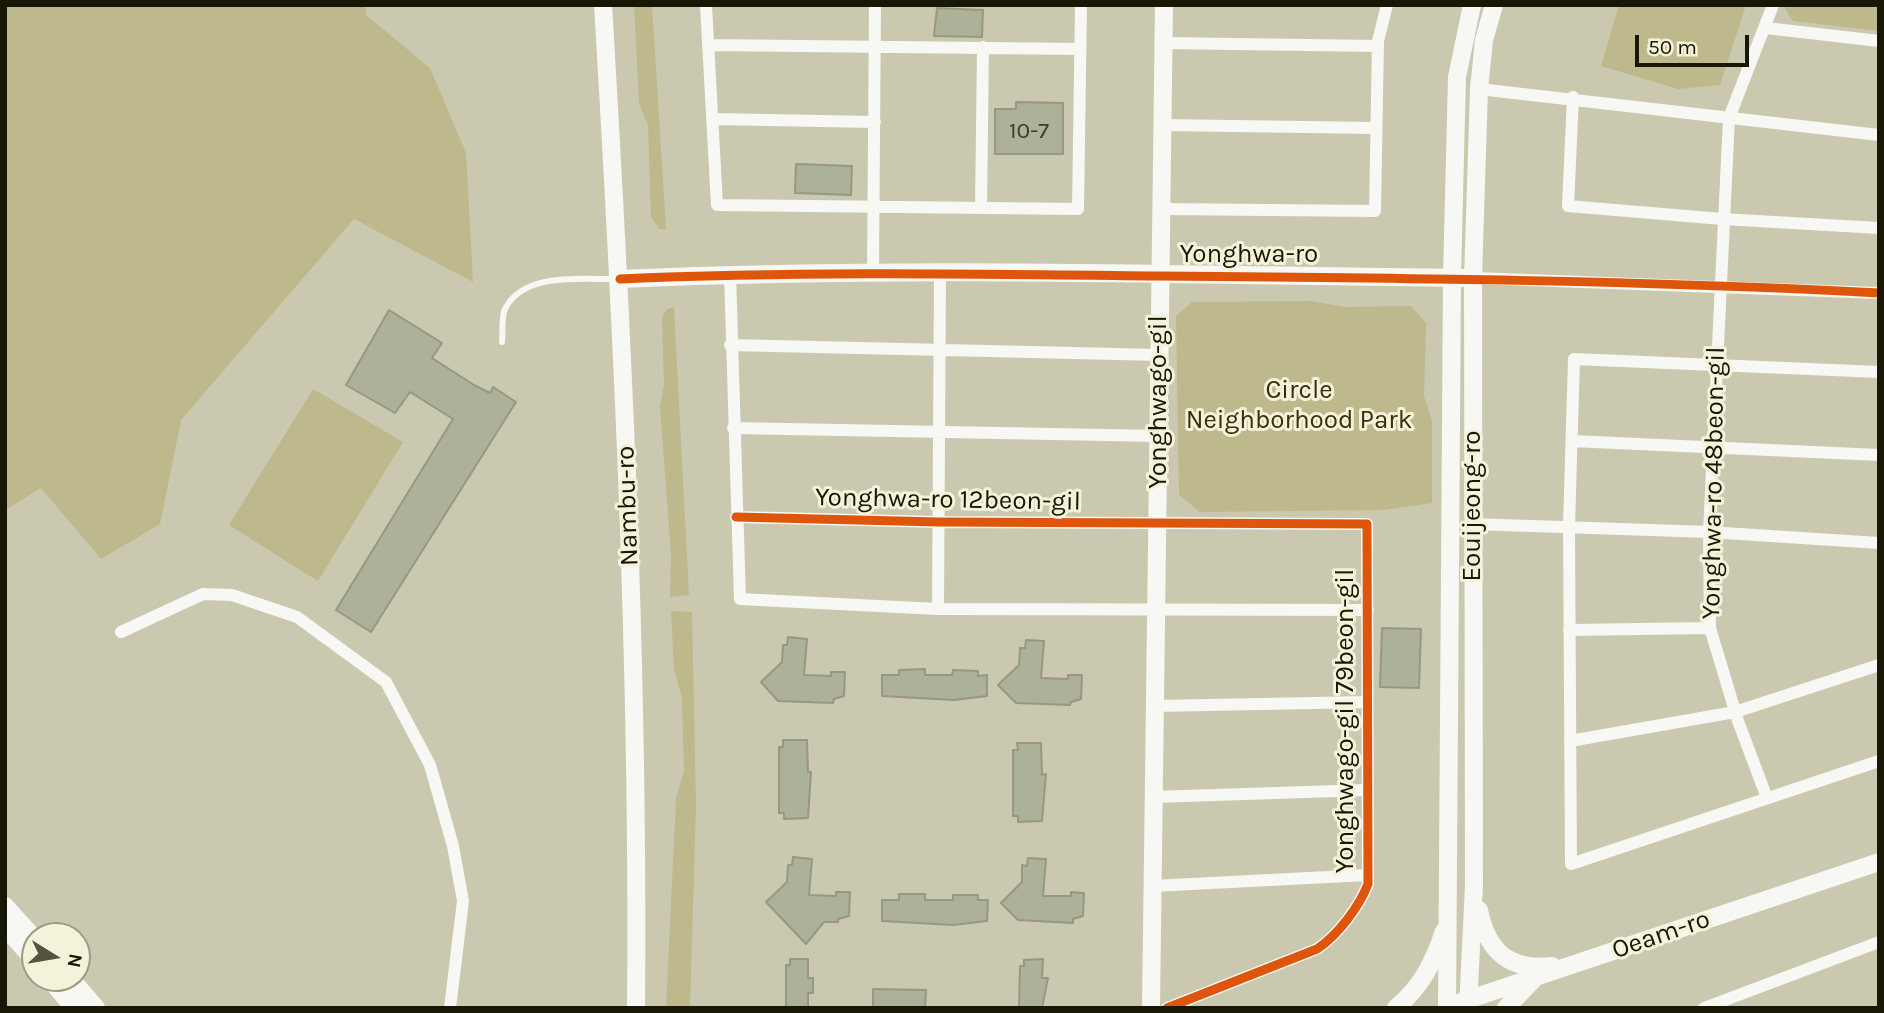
<!DOCTYPE html>
<style>
body{margin:0}
#map{position:relative;width:1884px;height:1013px;overflow:hidden;background:#cac8ae;font-family:Karla,sans-serif}
canvas{display:block}
.frame{position:absolute;inset:0;border:7px solid #181604;pointer-events:none}
.north{position:absolute;left:21px;top:922px;width:70px;height:70px;box-sizing:border-box;background:#f4f2d9;border:2px solid #9c9a84;border-radius:50%;rotate:101deg;font-size:19px;font-weight:700;line-height:28px;text-align:center;color:#181604}
.north::after{content:'';display:block;margin:auto;width:24px;height:32px;background:#56543f;clip-path:polygon(50% 0,100% 100%,50% 72%,0 100%)}
.scale{position:absolute;left:1635px;top:35px;width:114px;height:32px;box-sizing:border-box;border:4px solid #181604;border-top:0;padding-left:9px;font-size:21px;line-height:24px;white-space:nowrap;color:#181604;-webkit-text-stroke:5px #f4f2d9;paint-order:stroke}
</style>
<div id="map">
<canvas width="1884" height="1013"></canvas>
<div class="frame"></div>
<div class="north">N</div>
<div class="scale">50 m</div>
</div>
<script>
const context = document.querySelector('canvas').getContext('2d');
context.lineJoin = 'round';
function fill(path, color) {
  context.fillStyle = color;
  context.fill(path, 'evenodd');
}
function trace(path, color, width, dash) {
  context.strokeStyle = color;
  context.lineWidth = width;
  context.lineCap = dash ? 'butt' : 'round';
  context.setLineDash(dash || []);
  context.stroke(path);
}
function write(font, color, halo, rows, align = 'center') {
  context.font = font + ' Karla,sans-serif';
  context.lineWidth = 6;
  context.setLineDash([]);
  context.textBaseline = 'middle';
  context.strokeStyle = halo;
  context.fillStyle = color;
  for (const [text, x, y, turn = 0] of rows) {
    context.save();
    context.translate(x, y);
    context.rotate((+turn || 0) * Math.PI / 180);
    context.textAlign = isNaN(turn) ? turn : align;
    if (halo) context.strokeText(text, 0, 0);
    context.fillText(text, 0, 0);
    context.restore();
  }
}
const green = new Path2D(`
 M 5,5 L 365,5 L 366,15 L 430,68 L 466,153 L 473,282 L 354,219 L 181,420 L 160,524 L 101,559 L 41,488 L 5,510 Z
 M 634,5 L 652,5 L 666,229 L 659,229 L 651,216 L 648,125 L 639,104 Z
 M 1619,5 L 1746,5 L 1720,85 L 1678,89 L 1601,66 Z
 M 1783,5 L 1879,5 L 1879,31 L 1793,21 Z
 M 1310,301 L 1346,307 L 1411,306 L 1426,323 L 1424,396 L 1432,421 L 1432,503 L 1384,510 L 1200,512 L 1179,495 L 1176,316 L 1192,302 Z
 M 674,307 L 689,595 L 670,597 L 671,554 L 660,407 L 664,384 L 662,317 L 667,309 Z
 M 313,389 L 403,442 L 318,581 L 229,525 Z
 M 671,611 L 692,612 L 696,805 L 690,1008 L 666,1008 L 676,799 L 684,771 L 682,698 L 674,669 Z`);
const building = new Path2D(`
 M 937,8 L 983,10 L 982,37 L 934,36 Z
 M 1016,102 L 1063,103 L 1063,154 L 995,154 L 995,109 L 1016,109 Z
 M 796,164 L 852,166 L 851,195 L 795,193 Z
 M 389,310 L 442,343 L 432,358 L 474,385 L 490,393 L 493,387 L 516,402 L 371,632 L 336,610 L 453,419 L 410,392 L 395,413 L 346,385 Z
 M 1382,628 L 1421,629 L 1419,688 L 1380,687 Z
 M 788,637 L 807,639 L 804,675 L 831,676 L 831,672 L 845,672 L 844,696 L 834,699 L 833,703 L 778,701 L 761,682 L 782,662 L 783,645 L 787,645 Z
 M 1026,640 L 1044,641 L 1041,678 L 1068,679 L 1068,675 L 1082,675 L 1081,699 L 1071,702 L 1070,705 L 1016,703 L 998,685 L 1019,665 L 1020,648 L 1025,648 Z
 M 925,669 L 925,675 L 952,675 L 953,670 L 978,671 L 978,676 L 987,675 L 987,696 L 954,700 L 882,696 L 882,675 L 899,675 L 899,670 Z
 M 783,740 L 807,740 L 808,772 L 811,772 L 808,818 L 784,819 L 784,813 L 779,813 L 779,747 L 783,747 Z
 M 1017,743 L 1041,743 L 1042,775 L 1046,774 L 1042,821 L 1018,822 L 1018,816 L 1013,816 L 1013,750 L 1018,750 Z
 M 793,857 L 812,859 L 809,895 L 836,896 L 836,892 L 850,892 L 849,916 L 838,919 L 838,922 L 824,922 L 806,944 L 766,902 L 787,882 L 788,865 L 792,865 Z
 M 1028,858 L 1046,859 L 1043,896 L 1071,896 L 1071,892 L 1084,893 L 1083,916 L 1073,919 L 1073,923 L 1018,920 L 1001,903 L 1022,882 L 1022,865 L 1027,866 Z
 M 899,894 L 925,894 L 925,900 L 953,900 L 953,895 L 978,895 L 978,900 L 988,900 L 987,921 L 953,925 L 882,921 L 882,900 L 899,900 Z
 M 790,959 L 808,959 L 808,978 L 813,978 L 813,993 L 808,993 L 808,1008 L 786,1008 L 786,965 L 790,965 Z
 M 1043,959 L 1042,978 L 1048,978 L 1042,1008 L 1019,1008 L 1020,966 L 1024,966 L 1024,960 Z
 M 873,989 L 926,990 L 925,1008 L 873,1008 Z`);
const lane = new Path2D(`
 M 502,342 C 503,332 501,318 505,309 C 524,271 583,280 618,279`);
const street = new Path2D(`
 M 706,5 L 717,205 L 1078,209 L 1081,5
 M 1766,28 L 1879,41
 M 1163,43 L 1378,46
 M 708,45 L 1080,49
 M 1479,89 L 1879,135
 M 1573,97 L 1568,206 L 1722,219 L 1879,228
 M 714,119 L 875,122
 M 1162,125 L 1376,128
 M 981,208 L 983,47
 M 1161,209 L 1375,211 L 1378,41 L 1387,5
 M 873,273 L 875,5
 M 730,274 L 740,599 L 938,609 L 1368,610
 M 1473,278 L 1879,293
 M 730,345 L 1159,355
 M 1879,372 L 1574,359 L 1569,526 L 1571,864 L 1879,761
 M 733,428 L 1159,436
 M 1572,441 L 1879,455
 M 736,517 L 938,522 L 1367,524 L 1368,884 C 1359,907 1338,935 1317,949 L 1167,1008
 M 1472,524 L 1709,532 L 1879,543
 M 938,609 L 940,273
 M 1569,630 L 1710,628
 M 121,632 L 203,594 L 232,595 L 297,617 L 386,682 L 430,765 L 453,846 L 463,901 L 450,1008
 M 1155,706 L 1367,702
 M 1570,741 L 1735,712 L 1879,665
 M 1154,797 L 1367,790
 M 1767,798 L 1738,721 L 1710,628 L 1709,532 L 1729,118 L 1773,5
 M 1153,886 L 1367,875
 M 1704,1008 L 1879,942`);
const secondary = new Path2D(`
 M 603,5 C 623,339 639,673 636,1008
 M 620,279 C 900,266 1182,275 1463,278
 M 5,906 L 35,939
 M 1479,910 C 1487,951 1509,971 1552,966
 M 5,927 L 35,961
 M 49,978 L 74,1008
 M 70,978 L 96,1008
 M 1461,1002 L 1879,862
 M 1151,1008 L 1164,5
 M 1396,1008 C 1421,987 1434,962 1444,931
 M 1447,1008 L 1452,277 L 1457,77 L 1472,5
 M 1468,1008 L 1474,885 L 1473,278 L 1479,89 L 1484,40 L 1494,5
 M 1506,1008 L 1533,980`);
const cycleway = new Path2D(`
 M 620,279 C 799,271 978,274 1158,276 C 1398,278 1638,280 1879,293
 M 736,517 L 938,522 L 1367,524 L 1368,884 C 1359,907 1338,935 1317,949 L 1167,1008`);
const numberNames = [
 ["10-7",1029,131]
];
const streetNames = [
 ["Yonghwa-ro",1249,255],
 ["Yonghwago-gil",1159,402,-90],
 ["Yonghwa-ro 48beon-gil",1714,483,-89],
 ["Yonghwa-ro 12beon-gil",948,500,1],
 ["Nambu-ro",628,506,-92],
 ["Eouijeong-ro",1473,506,-90],
 ["Yonghwago-gil 79beon-gil",1346,721,-90],
 ["Oeam-ro",1661,935,-19]
];
const parkNames = [
 ["Circle",1299,391],
 ["Neighborhood Park",1299,421]
];
fill(green, '#bdb98d');
fill(building, '#adb197');
trace(building, '#969884', 2);
trace(lane, '#f7f7f3', 6);
trace(street, '#f7f7f3', 12);
trace(secondary, '#f7f7f3', 18);
trace(cycleway, '#de560c', 9);
write('23px', '#3d3d29', null, numberNames);
write('26px', '#181604', '#f4f2d9', streetNames);
write('26px', '#35310f', '#f4f2d9', parkNames);
</script>
